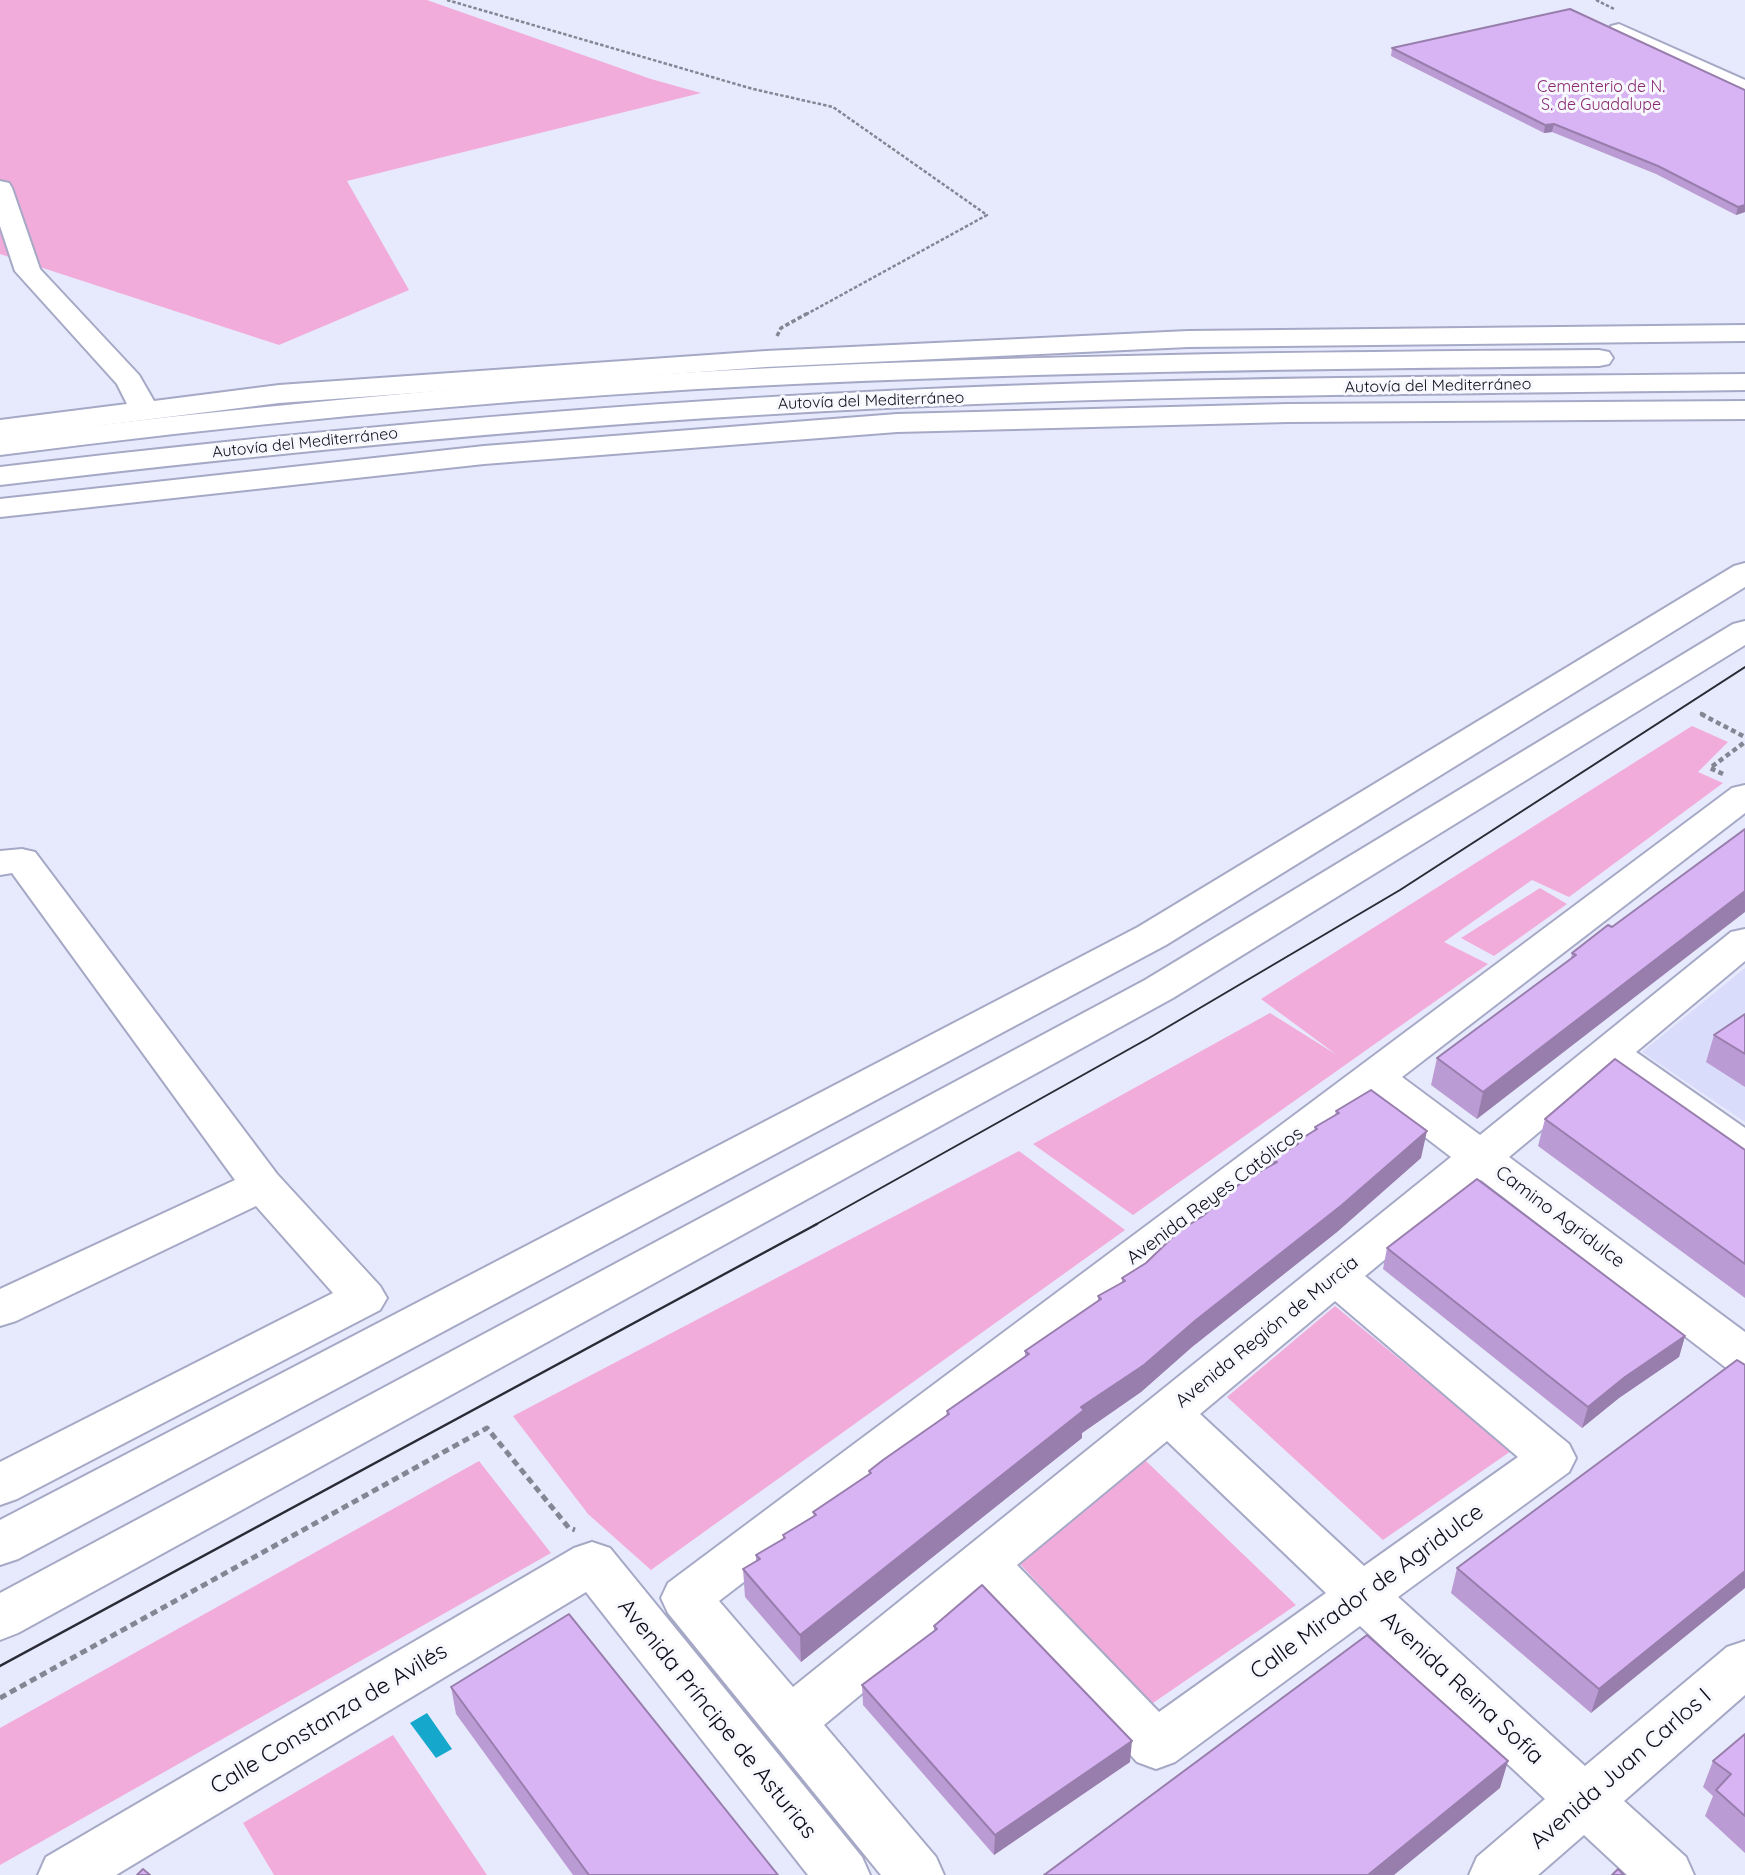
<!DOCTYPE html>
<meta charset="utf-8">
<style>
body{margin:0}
canvas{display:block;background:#e7eafc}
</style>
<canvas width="1745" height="1875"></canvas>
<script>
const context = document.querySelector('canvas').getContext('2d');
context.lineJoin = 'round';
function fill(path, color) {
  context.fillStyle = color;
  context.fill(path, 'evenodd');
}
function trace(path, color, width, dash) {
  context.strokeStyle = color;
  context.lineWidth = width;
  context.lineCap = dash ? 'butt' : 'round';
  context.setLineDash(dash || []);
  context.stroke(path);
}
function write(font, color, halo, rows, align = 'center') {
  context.font = font + ' Quicksand,sans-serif';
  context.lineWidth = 6;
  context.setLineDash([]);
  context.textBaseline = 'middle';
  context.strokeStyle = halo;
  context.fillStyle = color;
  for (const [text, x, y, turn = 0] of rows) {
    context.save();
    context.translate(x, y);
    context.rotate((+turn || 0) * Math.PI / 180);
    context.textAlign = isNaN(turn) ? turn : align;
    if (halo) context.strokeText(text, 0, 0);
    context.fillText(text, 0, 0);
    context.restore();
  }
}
const built = new Path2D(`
 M 1745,968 L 1745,1122 L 1642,1052 Z`);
const green = new Path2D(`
 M 0,0 L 427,0 L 651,79 L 701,93 L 347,181 L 409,290 L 279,345 L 0,254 Z
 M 1692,726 L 1728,742 L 1698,772 L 1723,783 L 1569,897 L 1532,880 L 1444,942 L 1488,964 L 1133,1215 L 1033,1144 L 1270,1013 L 1337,1055 L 1261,999 Z
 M 1540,888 L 1567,904 L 1494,956 L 1461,938 Z
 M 1019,1151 L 1125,1230 L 651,1570 L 588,1514 L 513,1416 Z
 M 1335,1306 L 1511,1451 L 1383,1540 L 1227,1397 Z
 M 1145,1460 L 1296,1605 L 1150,1705 L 1020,1564 Z
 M 479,1461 L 551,1553 L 0,1865 L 0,1728 Z
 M 393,1735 L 487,1875 L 274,1875 L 243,1823 Z`);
const water = new Path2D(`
 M 427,1713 L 452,1749 L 436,1758 L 410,1723 Z`);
const pathFar3 = new Path2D(`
 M 447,0 L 753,89 L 833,107 L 987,215 L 805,315
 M 1596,0 L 1614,9`);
const pathFar2 = new Path2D(`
 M 777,336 L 781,328 L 808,313
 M 1700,713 L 1705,715`);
const pathFar1 = new Path2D(`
 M 1701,714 L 1745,737
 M 1723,774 L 1710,768 L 1745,742`);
const path = new Path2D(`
 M 0,1698 L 487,1428 L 569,1528 L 575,1530`);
const minor = new Path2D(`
 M 1619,24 L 1745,80 L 1745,96 L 1611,36 L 1608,31 L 1611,26 Z
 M 0,181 L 9,183 L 12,188 L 40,269 L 139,375 L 154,401 L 279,385 L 766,351 L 1188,331 L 1745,325 L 1745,341 L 1188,347 L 766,367 L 279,403 L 0,438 L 0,420 L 127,404 L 117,384 L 15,271 L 0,226 Z
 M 1745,401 L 1745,419 L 1288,422 L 897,432 L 484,464 L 0,517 L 0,499 L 484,446 L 897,414 L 1288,404 Z
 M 1745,785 L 1745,813 L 1402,1077 L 1480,1135 L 1731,932 L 1745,929 L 1745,961 L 1636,1052 L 1745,1128 L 1745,1164 L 1730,1160 L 1610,1073 L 1509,1157 L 1745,1332 L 1745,1375 L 1729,1370 L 1481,1180 L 1365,1276 L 1569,1444 L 1576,1458 L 1569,1472 L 1398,1597 L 1585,1766 L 1727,1647 L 1745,1641 L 1745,1695 L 1624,1801 L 1686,1857 L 1694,1875 L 1627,1875 L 1584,1835 L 1538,1875 L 1469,1875 L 1477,1857 L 1545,1799 L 1360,1626 L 1175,1762 L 1156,1769 L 1137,1762 L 981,1595 L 824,1725 L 936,1857 L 944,1875 L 881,1875 L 668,1613 L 661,1598 L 668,1583 L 1732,788 ZM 1374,1098 L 1451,1157 L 793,1687 L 719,1601 ZM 1335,1301 L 1518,1457 L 1364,1566 L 1200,1414 ZM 1167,1441 L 1326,1593 L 1159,1712 L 1017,1565 Z
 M 22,849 L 35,852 L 277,1174 L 380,1286 L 387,1298 L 380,1310 L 17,1499 L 0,1505 L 0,1462 L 333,1293 L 256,1206 L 16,1321 L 0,1326 L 0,1289 L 235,1180 L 12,873 L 0,875 L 0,851 Z
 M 592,1542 L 610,1548 L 862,1857 L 870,1875 L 808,1875 L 586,1592 L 116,1875 L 38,1875 L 46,1857 L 574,1548 Z`);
const major = new Path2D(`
 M 1745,563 L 1745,587 L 1166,945 L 18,1559 L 0,1565 L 0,1520 L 1138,927 L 1734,566 Z
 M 1745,621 L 1745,645 L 1173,998 L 18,1633 L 0,1640 L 0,1593 L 1145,980 L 1733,624 Z`);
const highway = new Path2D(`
 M 1599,350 L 1609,352 L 1613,358 L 1609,364 L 1599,366 C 1298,369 998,372 697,389 C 464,403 232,425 0,455 L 0,437 C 232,408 464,386 697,372 C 998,355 1298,352 1599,350 Z
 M 1745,374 L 1745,390 C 1452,394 1159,394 866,409 C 577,423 288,451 0,485 L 0,467 C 288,433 577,406 866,392 C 1159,377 1452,377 1745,374 Z`);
const tramFar1 = new Path2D(`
 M 813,1226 L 1149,1038 L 1400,890 L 1745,667`);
const tram = new Path2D(`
 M 0,1666 L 817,1224`);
const wall = new Path2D(`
 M 1570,9 L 1745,212 L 1736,215 L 1656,174 L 1552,132 L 1544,133 L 1391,56 L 1392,48 Z
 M 1608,925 L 1477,1119 L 1431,1085 L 1437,1058 L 1571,959 L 1572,953 Z
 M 1745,1014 L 1745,1087 L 1706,1062 L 1714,1035 Z
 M 1336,1111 L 1421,1158 L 1337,1232 L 1192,1347 L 1141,1392 L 1082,1433 L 1082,1438 L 801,1662 L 745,1597 L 743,1569 L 756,1561 L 756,1555 L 783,1539 L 783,1535 L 814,1516 L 813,1512 L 869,1475 L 869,1471 L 946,1416 L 947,1411 L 1025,1356 L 1025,1351 L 1098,1301 L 1098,1296 L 1122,1283 L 1122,1278 L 1146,1263 L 1203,1216 L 1273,1164 L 1273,1159 L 1295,1147 L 1296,1142 L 1314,1131 L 1315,1127 L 1335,1115 Z
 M 1545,1119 L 1745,1150 L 1745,1298 L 1538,1146 Z
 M 1387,1248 L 1685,1336 L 1679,1357 L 1619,1398 L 1582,1428 L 1383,1269 Z
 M 1745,1365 L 1591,1713 L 1451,1593 L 1457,1568 Z
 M 934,1626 L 1130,1762 L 994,1855 L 863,1705 L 862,1685 L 934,1632 Z
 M 451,1687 L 778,1875 L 573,1875 L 456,1714 Z
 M 1745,1734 L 1745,1853 L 1705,1816 L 1713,1796 L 1703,1787 L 1713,1761 Z`);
const shadedWall = new Path2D(`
 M 1554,124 L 1552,132 L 1544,133 L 1545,125 Z
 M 1745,205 L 1745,212 L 1736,215 L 1738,207 Z
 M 1745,891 L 1745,912 L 1477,1119 L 1483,1092 Z
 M 1427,1131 L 1421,1158 L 1337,1232 L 1192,1347 L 1141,1392 L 1082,1433 L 1082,1438 L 801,1662 L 800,1635 L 1081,1407 L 1196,1320 Z
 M 1685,1336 L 1679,1357 L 1619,1398 L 1582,1428 L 1588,1407 L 1625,1377 Z
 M 1745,1571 L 1745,1588 L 1591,1713 L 1599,1689 Z
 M 1132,1741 L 1130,1762 L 994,1855 L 995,1835 Z
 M 1508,1761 L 1500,1788 L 1394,1875 L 1368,1875 Z`);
const building = new Path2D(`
 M 1570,9 L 1745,90 L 1745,205 L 1738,207 L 1658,166 L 1554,124 L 1545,125 L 1392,48 Z
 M 1745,829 L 1745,891 L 1483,1092 L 1437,1058 L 1576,955 L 1572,953 L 1608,925 L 1612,927 Z
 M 1745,1014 L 1745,1054 L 1714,1035 Z
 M 1615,1059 L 1745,1150 L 1745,1264 L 1545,1119 Z
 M 1371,1090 L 1427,1131 L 1342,1205 L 1196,1320 L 1144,1365 L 1081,1407 L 1084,1410 L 800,1635 L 743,1569 L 760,1559 L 756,1555 L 785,1538 L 783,1535 L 816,1515 L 813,1512 L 871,1473 L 869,1471 L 883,1460 L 949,1414 L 947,1411 L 1029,1354 L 1025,1351 L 1101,1299 L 1098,1296 L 1125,1281 L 1122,1278 L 1146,1263 L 1179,1231 L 1203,1216 L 1244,1180 L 1277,1162 L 1273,1159 L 1298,1144 L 1296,1142 L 1317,1129 L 1315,1127 L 1339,1113 L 1336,1111 Z
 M 1477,1179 L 1685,1336 L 1625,1377 L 1588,1407 L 1387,1248 Z
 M 1737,1360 L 1745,1365 L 1745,1571 L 1599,1689 L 1457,1568 Z
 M 982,1585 L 1132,1741 L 995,1835 L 862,1685 L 937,1629 L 934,1626 Z
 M 569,1614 L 778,1875 L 589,1875 L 451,1687 Z
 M 1367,1635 L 1508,1761 L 1368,1875 L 1044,1875 Z
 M 1745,1734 L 1745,1816 L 1716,1790 L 1731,1774 L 1713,1761 Z
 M 143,1869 L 150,1875 L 137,1875 Z
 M 1618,1869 L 1624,1875 L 1612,1875 Z`);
const farParknames = [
 ["Cementerio de N.",1601,87],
 ["S. de Guadalupe",1601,105]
];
const farStreetnames = [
 ["Autovía del Mediterráneo",1438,386,-1],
 ["Autovía del Mediterráneo",871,401,-2],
 ["Autovía del Mediterráneo",305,443,-6]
];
const streetNames = [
 ["Avenida Reyes Católicos",1215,1196,-37],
 ["Camino Agridulce",1560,1217,37],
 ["Avenida Región de Murcia",1267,1332,-39]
];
const nearStreetnames = [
 ["Calle Mirador de Agridulce",1367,1592,-36],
 ["Avenida Reina Sofía",1462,1688,43],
 ["Calle Constanza de Avilés",329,1719,-31],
 ["Avenida Príncipe de Asturias",717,1719,51],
 ["Avenida Juan Carlos I",1621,1769,-41]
];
fill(built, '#d9dcfa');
fill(green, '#f2acdb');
fill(water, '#15a8cc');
trace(minor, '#a6a9c6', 4);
trace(major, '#a6a9c6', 4);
trace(highway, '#a6a9c6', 4);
trace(pathFar3, '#848694', 2.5, [3.5, 2]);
trace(pathFar2, '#848694', 3.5, [4.5, 2.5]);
trace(pathFar1, '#848694', 4.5, [5, 3.5]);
trace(path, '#848694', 5, [7, 4.5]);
fill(minor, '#fff');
fill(major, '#fff');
fill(highway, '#fff');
trace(tramFar1, '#2a2b36', 2);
trace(tram, '#2a2b36', 2.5);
fill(wall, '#bb9bd3');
fill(shadedWall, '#987eac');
fill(building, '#d9b4f5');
trace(building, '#987eac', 2);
write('16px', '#892a70', '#f7f8fe', farParknames);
write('16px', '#0d0d17', '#f7f8fe', farStreetnames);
write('19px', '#0d0d17', '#f7f8fe', streetNames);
write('23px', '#0d0d17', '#f7f8fe', nearStreetnames);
</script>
